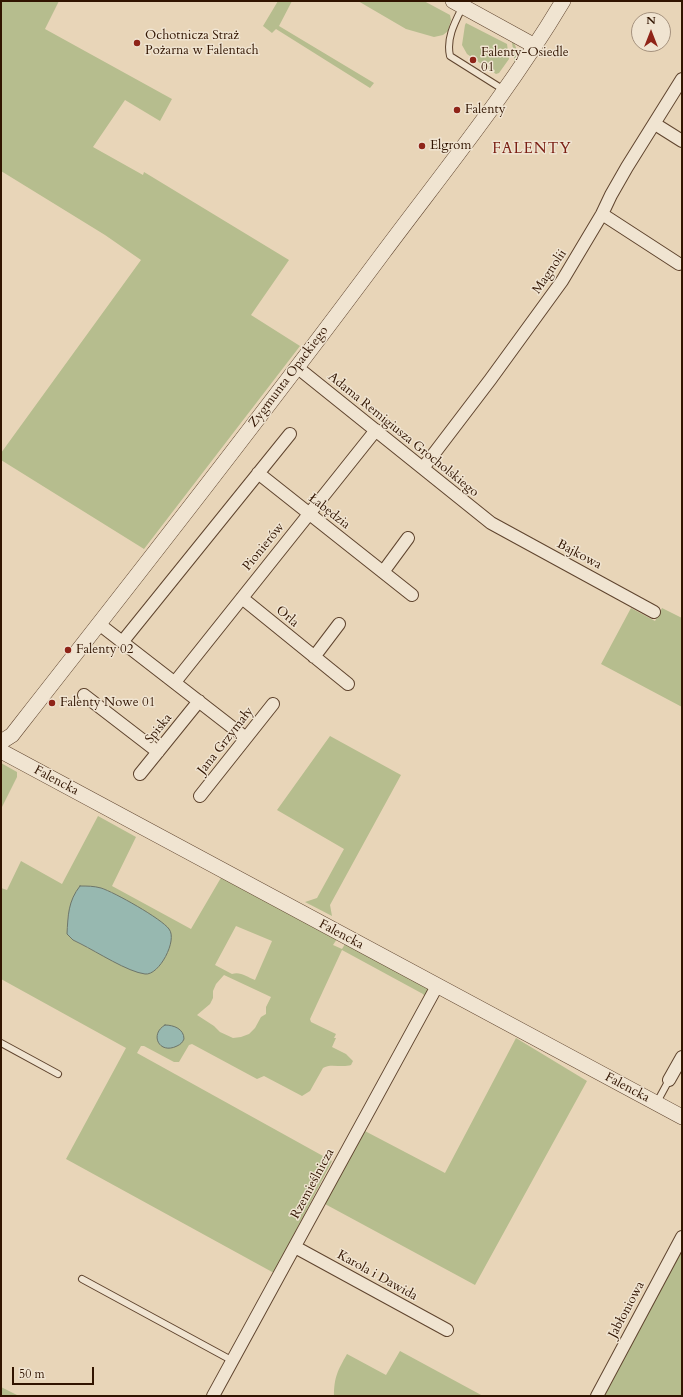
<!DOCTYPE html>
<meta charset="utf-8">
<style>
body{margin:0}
#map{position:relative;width:683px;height:1397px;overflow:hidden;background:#e8d5b8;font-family:Cardo,serif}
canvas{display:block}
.frame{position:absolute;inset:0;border:2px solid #311400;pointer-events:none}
.north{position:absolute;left:631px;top:12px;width:40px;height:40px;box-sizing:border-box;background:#f0e4d1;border:1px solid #a4917d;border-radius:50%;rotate:0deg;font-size:11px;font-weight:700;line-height:16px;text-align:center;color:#311400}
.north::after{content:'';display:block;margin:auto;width:14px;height:18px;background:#8f2418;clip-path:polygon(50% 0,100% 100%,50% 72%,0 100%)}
.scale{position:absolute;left:12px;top:1367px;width:82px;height:18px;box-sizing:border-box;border:2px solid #311400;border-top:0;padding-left:5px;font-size:12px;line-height:14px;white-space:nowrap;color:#311400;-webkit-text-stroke:3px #f0e4d1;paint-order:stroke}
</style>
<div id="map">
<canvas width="683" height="1397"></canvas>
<div class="frame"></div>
<div class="north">N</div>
<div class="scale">50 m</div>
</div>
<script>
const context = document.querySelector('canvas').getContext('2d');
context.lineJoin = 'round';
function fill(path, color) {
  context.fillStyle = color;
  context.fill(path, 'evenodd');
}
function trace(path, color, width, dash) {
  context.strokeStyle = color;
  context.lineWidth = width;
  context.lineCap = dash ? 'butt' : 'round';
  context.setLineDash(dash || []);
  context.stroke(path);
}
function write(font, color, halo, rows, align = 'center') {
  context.font = font + ' Cardo,serif';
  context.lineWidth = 3;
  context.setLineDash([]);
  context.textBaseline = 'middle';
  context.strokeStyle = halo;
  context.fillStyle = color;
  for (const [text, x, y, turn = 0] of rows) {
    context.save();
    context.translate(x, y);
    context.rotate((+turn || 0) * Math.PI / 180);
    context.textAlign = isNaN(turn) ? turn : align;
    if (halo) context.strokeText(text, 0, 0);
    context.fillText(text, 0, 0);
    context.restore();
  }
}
const green = new Path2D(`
 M 1,1 L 59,1 L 45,29 L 172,99 L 160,121 L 125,100 L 93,147 L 143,175 L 144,172 L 289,260 L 251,315 L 300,346 L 144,549 L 1,460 L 1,453 L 141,260 L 105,235 L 1,171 Z
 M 278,1 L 292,1 L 279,26 L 374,83 L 370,88 L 276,29 L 272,33 L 263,26 Z
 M 358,1 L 424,1 L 450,15 L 451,20 L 448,31 L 443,35 L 434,37 L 406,29 Z
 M 466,23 L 507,44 L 509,59 L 499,73 L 496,74 L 467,54 L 462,45 L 465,25 Z
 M 512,42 L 514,43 C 518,51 519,57 515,66 Z
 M 631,608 L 655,621 L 662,608 L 682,618 L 682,707 L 601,664 Z
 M 330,736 L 401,775 L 330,905 L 332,916 L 305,902 L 317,898 L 344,849 L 277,810 Z
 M 1,763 L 17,772 L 17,777 L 1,809 Z
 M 98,816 L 136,837 L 112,886 L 191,929 L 222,876 L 337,939 L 333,945 L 342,949 L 345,944 L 429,989 L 425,997 L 423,994 L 342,950 L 310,1019 L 311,1022 L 336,1034 L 334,1038 L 336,1038 L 332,1047 L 346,1054 L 353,1061 L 351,1065 C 342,1068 330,1063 323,1068 L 310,1091 L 302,1096 L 264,1076 L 257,1079 L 192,1044 L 189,1045 L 179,1062 L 174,1062 L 144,1046 L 141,1046 L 137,1053 L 332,1161 L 274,1273 L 66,1159 L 126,1048 L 1,979 L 1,888 L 7,890 L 21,861 L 62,884 ZM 100,888 L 111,892 L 151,915 L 100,954 L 73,940 L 67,934 L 68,916 ZM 236,926 L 272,941 L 255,980 C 247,977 240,971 232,974 L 215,965 ZM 224,975 L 271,997 L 266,1007 L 266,1014 L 261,1017 L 255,1028 L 249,1034 L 241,1037 L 233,1038 L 220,1032 L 214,1026 L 197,1015 L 210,1004 L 213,998 L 213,991 L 216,984 Z
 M 516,1038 L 587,1081 L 475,1285 L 325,1204 L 363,1130 L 445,1173 Z
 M 682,1248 L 682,1396 L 603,1396 Z
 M 400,1351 L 483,1396 L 334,1396 C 334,1377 338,1370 347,1354 L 386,1375 Z
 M 1,1387 L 19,1396 L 1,1396 Z`);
const water = new Path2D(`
 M 80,886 C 87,886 94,886 101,888 C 114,892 162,919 169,929 C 178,940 159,976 145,974 C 128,972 97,952 81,944 L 73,940 L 67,934 C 68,916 68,901 80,886 Z
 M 165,1025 C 174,1025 184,1029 184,1039 C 182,1043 181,1044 177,1046 C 159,1055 149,1034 165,1025 Z`);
const service = new Path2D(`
 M 463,6 C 455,22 446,38 450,56 L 504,90
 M 1,1043 L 58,1074
 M 656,1104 L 669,1080
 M 82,1279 L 233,1361`);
const minor = new Path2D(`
 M 655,124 L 682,141
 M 602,214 L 679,264
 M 298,368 L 491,523 L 654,612
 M 423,468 L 490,380 L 562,281 L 602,214 L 611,195 L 627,167 L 682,79
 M 258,473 L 412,595
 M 383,572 L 408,538
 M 242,598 L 348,684
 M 99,624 L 246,738
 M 123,641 L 290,434
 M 314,657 L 339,624
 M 175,682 L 376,430
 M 84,695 L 158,752
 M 140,774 L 199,701
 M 200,796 L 273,704
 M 669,1080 L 682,1057
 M 295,1247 L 447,1330
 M 213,1396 L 437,986
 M 597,1396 L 682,1237`);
const tertiary = new Path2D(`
 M 453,1 L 535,46
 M 1,742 L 12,735 L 19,726 C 142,569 264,413 383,253 C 445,170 510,90 563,1
 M 1,751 L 682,1117`);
const markers = [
 [137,43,4,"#8f2418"],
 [473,60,4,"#8f2418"],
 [457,110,4,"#8f2418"],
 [422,146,4,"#8f2418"],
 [68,650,4,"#8f2418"],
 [52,703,4,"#8f2418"]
];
const poiNames = [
 ["Ochotnicza Straż",145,36],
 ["Pożarna w Falentach",145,51],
 ["Falenty-Osiedle",481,53],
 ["01",481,68],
 ["Falenty",465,110],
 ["Elgrom",430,146],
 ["Falenty 02",76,650],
 ["Falenty Nowe 01",60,703]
];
const streetNames = [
 ["Magnolii",550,272,-56],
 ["Zygmunta Opackiego",289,377,-53],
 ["Adama Remigiusza Grocholskiego",403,435,39],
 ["Łabędzia",329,512,38],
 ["Pionierów",264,547,-51],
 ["Bajkowa",579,555,28],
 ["Orla",287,617,40],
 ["Spiska",159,729,-51],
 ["Jana Grzymały",226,741,-52],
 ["Falencka",56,781,28],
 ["Falencka",341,935,28],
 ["Falencka",627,1088,28],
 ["Rzemieślnicza",313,1184,-62],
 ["Karola i Dawida",377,1276,29],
 ["Jabłoniowa",627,1310,-62]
];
const quarterNames = [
 ["FALENTY",532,150]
];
fill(green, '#b6bd8e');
fill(water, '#97b8b0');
trace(water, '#6e766a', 1);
trace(service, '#5f442e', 8);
trace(minor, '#5f442e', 14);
trace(tertiary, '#5f442e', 16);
trace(service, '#f0e4d1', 6);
trace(minor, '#f0e4d1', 12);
trace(tertiary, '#f0e4d1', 15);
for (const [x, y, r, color] of markers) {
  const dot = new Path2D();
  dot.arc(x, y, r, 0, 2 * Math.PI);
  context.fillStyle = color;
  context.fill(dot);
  trace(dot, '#f0e4d1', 1.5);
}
write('13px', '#311400', '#f0e4d1', poiNames, 'left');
write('13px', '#311400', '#f0e4d1', streetNames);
context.letterSpacing = '1px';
write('15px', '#7a1f14', '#f0e4d1', quarterNames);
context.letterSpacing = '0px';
</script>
